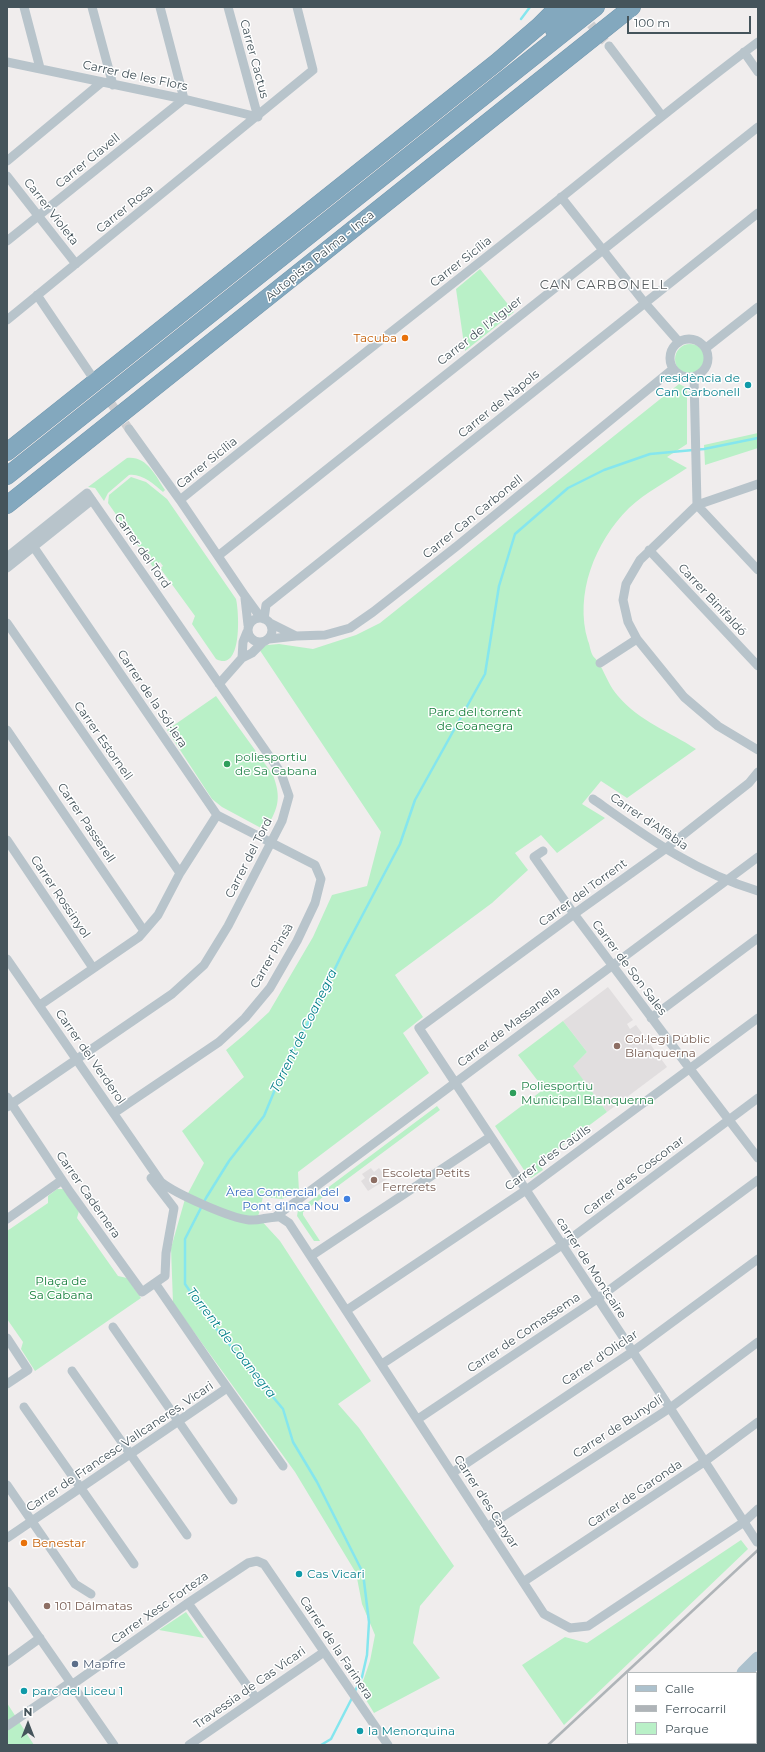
<!DOCTYPE html>
<meta charset="utf-8">
<style>
body{margin:0}
#map{position:relative;width:765px;height:1752px;overflow:hidden;background:#f0eded;font-family:Montserrat,sans-serif}
canvas{display:block}
.frame{position:absolute;inset:0;border:8px solid #45545b;pointer-events:none}
.legend{position:absolute;left:627px;top:1672px;width:130px;height:72px;box-sizing:border-box;background:#fff;border:1px solid #b5bbbd;margin:0;padding:5px 7px;list-style:none;font-size:12px;color:#45545b}
.legend li{display:flex;align-items:center;gap:8px;height:20px}
.legend b{width:20px;border:1px solid #b5bbbd}
.north{position:absolute;left:8px;top:1704px;width:40px;height:40px;-webkit-text-stroke:3px #fff;paint-order:stroke;rotate:0deg;font-size:11px;font-weight:700;line-height:16px;text-align:center;color:#45545b}
.north::after{content:'';display:block;margin:auto;width:14px;height:18px;background:#45545b;clip-path:polygon(50% 0,100% 100%,50% 72%,0 100%)}
.scale{position:absolute;left:627px;top:16px;width:124px;height:18px;box-sizing:border-box;border:2px solid #45545b;border-top:0;padding-left:5px;font-size:12px;line-height:14px;white-space:nowrap;color:#45545b;-webkit-text-stroke:3px #fff;paint-order:stroke}
</style>
<div id="map">
<canvas width="765" height="1752"></canvas>
<div class="frame"></div>
<ul class="legend">
<li><b style="height:5px;background:#acc1cd"></b>Calle</li>
<li><b style="height:5px;background:#afb4b8"></b>Ferrocarril</li>
<li><b style="height:11px;background:#b9f0c7"></b>Parque</li>
</ul>
<div class="north">N</div>
<div class="scale">100 m</div>
</div>
<script>
const context = document.querySelector('canvas').getContext('2d');
context.lineJoin = 'round';
function fill(path, color) {
  context.fillStyle = color;
  context.fill(path, 'evenodd');
}
function trace(path, color, width, dash) {
  context.strokeStyle = color;
  context.lineWidth = width;
  context.lineCap = dash ? 'butt' : 'round';
  context.setLineDash(dash || []);
  context.stroke(path);
}
function write(font, color, halo, rows, align = 'center') {
  context.font = font + ' Montserrat,sans-serif';
  context.lineWidth = 3;
  context.setLineDash([]);
  context.textBaseline = 'middle';
  context.strokeStyle = halo;
  context.fillStyle = color;
  for (const [text, x, y, turn = 0] of rows) {
    context.save();
    context.translate(x, y);
    context.rotate((+turn || 0) * Math.PI / 180);
    context.textAlign = isNaN(turn) ? turn : align;
    if (halo) context.strokeText(text, 0, 0);
    context.fillText(text, 0, 0);
    context.restore();
  }
}
const education = new Path2D(`
 M 608,987 L 633,1020 L 627,1024 L 630,1029 L 636,1025 L 667,1067 L 607,1112 L 572,1066 L 587,1052 L 563,1021 Z
 M 371,1168 L 374,1172 L 379,1168 L 387,1179 L 368,1191 L 361,1181 L 365,1178 L 362,1174 Z`);
const green = new Path2D(`
 M 480,269 L 514,312 L 465,351 L 456,289 Z
 M675 359a15 15 0 1 1 30 0a15 15 0 1 1-30 0Z
 M 679,384 L 687,388 L 687,444 L 667,457 L 687,468 C 668,481 646,492 629,508 C 595,542 574,594 588,641 C 590,645 590,651 593,656 C 595,659 599,661 600,665 C 606,676 610,687 618,696 C 639,721 670,732 696,749 L 627,798 L 601,781 L 582,804 L 605,818 L 557,853 L 541,835 L 515,853 L 528,870 L 492,903 L 395,975 L 423,1017 L 403,1033 L 429,1073 L 298,1172 L 299,1192 L 282,1199 L 263,1197 L 258,1217 L 280,1241 L 371,1381 L 338,1404 L 359,1428 L 454,1566 L 420,1606 L 413,1643 L 440,1678 L 374,1713 L 360,1690 L 370,1661 L 375,1635 L 362,1604 L 356,1573 L 295,1472 L 173,1303 L 171,1248 L 185,1199 L 204,1163 L 182,1131 L 244,1077 L 226,1050 L 244,1035 L 269,1012 L 313,937 L 332,895 L 367,886 L 381,832 L 257,646 L 279,644 L 313,649 L 356,635 L 380,623 Z
 M 758,433 L 758,448 L 705,465 L 704,445 Z
 M 127,458 C 147,456 155,475 165,490 L 163,492 C 154,484 141,473 129,475 L 108,493 L 104,501 L 95,488 L 88,487 Z
 M 131,477 L 146,482 L 167,499 L 236,599 C 239,611 243,673 216,659 L 192,624 L 195,616 L 160,568 L 163,566 L 160,562 L 153,567 L 108,503 L 109,495 Z
 M 216,696 L 273,775 C 281,797 279,807 267,827 L 261,828 L 222,807 L 212,799 L 167,730 Z
 M 563,1021 L 587,1052 L 573,1066 L 607,1112 L 539,1163 L 543,1170 L 531,1178 L 526,1173 L 495,1126 L 544,1089 L 518,1055 Z
 M 437,1106 L 440,1110 L 303,1212 L 303,1215 L 320,1241 L 314,1241 L 297,1216 L 298,1210 Z
 M 57,1189 L 64,1189 L 79,1211 L 77,1218 L 118,1276 L 127,1278 L 141,1298 L 35,1371 L 21,1349 L 23,1342 L 7,1319 L 7,1231 L 48,1203 L 48,1196 Z
 M 741,1540 L 748,1549 L 564,1725 L 522,1665 L 565,1637 L 587,1643 Z
 M 186,1612 L 204,1638 L 159,1630 Z
 M 7,1703 L 34,1745 L 7,1745 Z`);
const stream = new Path2D(`
 M 521,19 L 530,7
 M 355,1691 L 362,1677 L 367,1655 L 369,1622 L 363,1573 L 317,1482 L 293,1442 L 283,1409 L 214,1326 L 185,1284 L 185,1239 L 206,1198 L 229,1161 L 264,1116 L 286,1063 L 316,1008 L 343,952 L 400,844 L 415,800 L 485,674 L 499,586 L 515,534 L 568,488 L 604,470 L 650,454 L 704,449 L 758,438
 M 321,1745 L 331,1739 L 352,1698`);
const streetTunnel = new Path2D(`
 M 582,14 L 609,46
 M 94,379 L 129,429`);
const street = new Path2D(`
 M 24,7 L 40,68
 M 92,7 L 113,85
 M 228,7 L 258,117
 M 609,46 L 662,116
 M 744,52 L 758,72
 M 7,62 L 184,99 L 258,117
 M 7,161 L 102,82
 M 7,176 L 76,264
 M 561,197 L 644,302 L 679,342
 M 7,241 L 184,99 L 160,7
 M 37,295 L 91,375
 M 7,320 L 313,70 L 297,7
 M670 358a19 19 0 1 1 38 0a19 19 0 1 1-38 0Z
 M 706,348 L 758,307
 M 694,377 L 697,505 L 758,570
 M 129,429 L 180,500 L 245,596 L 261,618
 M 758,484 L 697,505 L 640,560 L 626,584 L 623,600 L 628,622 L 637,639 L 684,697 L 718,726 L 758,750
 M 180,500 C 295,407 412,316 528,224 C 605,163 680,100 758,42
 M 33,546 L 217,815 L 315,865 L 321,879 L 315,903 L 297,941 L 270,988 L 245,1018 L 219,1042 L 114,1113
 M 649,550 L 758,666
 M 218,556 C 398,413 577,269 758,127
 M 7,557 L 87,493 L 281,773 L 289,796 L 282,821 L 228,926 L 204,965 L 172,994 L 7,1107
 M 7,568 L 92,500
 M 245,598 L 248,625
 M248 630a12 12 0 1 1 24 0a12 12 0 1 1-24 0Z
 M 264,619 L 266,605 L 758,213
 M 7,623 L 180,873
 M 270,623 L 296,636
 M 269,639 L 296,636 L 325,635 L 350,628 L 373,612 L 457,546 L 673,369
 M 242,658 L 243,642 L 247,632
 M 600,663 L 637,639
 M 219,684 L 242,658 L 252,653 L 263,642
 M 7,730 L 144,931
 M 593,799 C 647,837 694,872 758,891
 M 7,840 L 93,968
 M 543,851 L 534,857 L 574,914 L 690,1069 L 758,1158
 M 7,959 L 161,1182 C 176,1194 230,1218 249,1220 C 260,1221 269,1216 280,1217 L 289,1223 L 544,1614 L 570,1628 L 588,1626 L 744,1522 L 758,1509
 M 40,1005 L 139,937 L 158,915 L 180,873 L 217,815
 M 651,1018 L 758,938
 M 7,1097 L 70,1192 L 142,1292 L 165,1276 L 166,1253 L 174,1208 L 151,1178
 M 275,1217 L 758,857
 M 7,1219 L 62,1180
 M 311,1256 L 490,1137
 M 155,1283 L 219,1376 L 283,1466
 M 347,1310 L 526,1190 L 758,1018
 M 113,1327 L 233,1500
 M 7,1338 L 28,1370 L 7,1384
 M 382,1364 L 562,1245 L 758,1098
 M 72,1371 L 187,1535
 M 24,1407 L 134,1564
 M 418,1419 L 597,1299 L 758,1180
 M 452,1473 L 632,1352 L 758,1259
 M 7,1485 L 75,1584 L 91,1594
 M 487,1527 L 670,1408 L 758,1342
 M 7,1538 L 227,1388
 M 757,1542 L 670,1408 L 419,1028 L 574,914 L 665,849 L 749,783 L 758,772
 M 523,1582 L 704,1462 L 758,1422
 M 7,1591 L 114,1745
 M 188,1603 L 256,1698
 M 7,1662 L 40,1638
 M 73,1684 L 188,1603 L 248,1563 L 257,1561 L 264,1564 L 388,1745
 M 7,1726 L 71,1682
 M 756,1728 L 758,1729
 M 756,1739 L 758,1739
 M 189,1745 L 324,1652`);
const primary = new Path2D(`
 M 744,1673 L 758,1659
 M 662,1745 L 664,1743`);
const highway = new Path2D(`
 M 554,30 L 574,7
 M 7,452 L 497,62 L 539,26 L 558,7
 M 7,476 L 596,7
 M 7,505 L 632,7`);
const rail = new Path2D(`
 M 548,1745 L 758,1550`);
const markers = [
 [405,338,4,"#e8710a"],
 [748,385,4,"#0f9aa8"],
 [227,764,4,"#2e9e5b"],
 [617,1046,4,"#8d6e63"],
 [513,1093,4,"#2e9e5b"],
 [374,1180,4,"#8d6e63"],
 [347,1199,4,"#3f7fe0"],
 [24,1543,4,"#e8710a"],
 [299,1574,4,"#0f9aa8"],
 [47,1606,4,"#8d6e63"],
 [75,1664,4,"#5c6f8a"],
 [24,1691,4,"#0f9aa8"],
 [360,1731,4,"#0f9aa8"]
];
const streetNames = [
 ["Carrer Cactus",254,59,75],
 ["Carrer de les Flors",135,76,12],
 ["Carrer Clavell",88,161,-39],
 ["Carrer Rosa",125,209,-39],
 ["Carrer Violeta",51,212,52],
 ["Autopista Palma - Inca",320,256,-39],
 ["Carrer Sicília",461,262,-38],
 ["Carrer de l'Alguer",480,331,-38],
 ["Carrer de Nàpols",499,404,-39],
 ["Carrer Sicília",207,463,-39],
 ["Carrer Can Carbonell",473,517,-39],
 ["Carrer del Tord",142,551,55],
 ["Carrer Binifaldó",712,600,47],
 ["Carrer de la Sól·lera",152,699,56],
 ["Carrer Estornell",103,741,55],
 ["Carrer d'Alfàbia",649,822,34],
 ["Carrer Passerell",86,823,56],
 ["Carrer del Tord",249,858,-63],
 ["Carrer del Torrent",583,893,-36],
 ["Carrer Rossinyol",60,897,56],
 ["Carrer Pinsà",272,956,-60],
 ["Carrer de Son Sales",629,968,53],
 ["Carrer de Massanella",509,1027,-37],
 ["Carrer del Verderol",90,1057,55],
 ["Carrer d'es Caülls",548,1158,-36],
 ["Carrer d'es Cosconar",634,1176,-37],
 ["Carrer Cadernera",88,1195,55],
 ["carrer de Montcaire",591,1268,57],
 ["Carrer de Comassema",524,1333,-34],
 ["Carrer d'Oliclar",600,1358,-34],
 ["Carrer de Bunyolí",618,1427,-33],
 ["Carrer de Francesc Vallcaneres, Vicari",120,1447,-34],
 ["Carrer de Garonda",635,1494,-34],
 ["Carrer d'es Canyar",486,1502,57],
 ["Carrer Xesc Forteza",160,1608,-35],
 ["Carrer de la Farinera",336,1648,56],
 ["Travessia de Cas Vicari",250,1688,-35]
];
const foodNames = [
 ["Tacuba",397,338],
 ["Benestar",32,1543,"left"]
];
const cultureNames = [
 ["residència de",740,378,"right"],
 ["Can Carbonell",740,392,"right"],
 ["Cas Vicari",307,1574],
 ["parc del Liceu 1",32,1691],
 ["la Menorquina",368,1731]
];
const parkNames = [
 ["Parc del torrent",475,712],
 ["de Coanegra",475,726],
 ["Plaça de",61,1281],
 ["Sa Cabana",61,1295]
];
const leisureNames = [
 ["poliesportiu",235,757],
 ["de Sa Cabana",235,771],
 ["Poliesportiu",521,1086],
 ["Municipal Blanquerna",521,1100]
];
const educationNames = [
 ["Col·legi Públic",625,1039],
 ["Blanquerna",625,1053],
 ["Escoleta Petits",382,1173],
 ["Ferrerets",382,1187],
 ["101 Dálmatas",55,1606]
];
const shopNames = [
 ["Àrea Comercial del",339,1192],
 ["Pont d'Inca Nou",339,1206]
];
const serviceNames = [
 ["Mapfre",83,1664]
];
const neighbourhoodNames = [
 ["CAN CARBONELL",604,285]
];
const waterNames = [
 ["Torrent de Coanegra",304,1031,-64],
 ["Torrent de Coanegra",231,1343,52]
];
fill(education, '#e1dedf');
fill(green, '#b9f0c7');
trace(stream, '#85e6ee', 2.5);
trace(streetTunnel, '#ceced0', 9, [9, 4.5]);
trace(highway, '#6e93aa', 18);
trace(street, '#b8c4cb', 9);
trace(primary, '#acc1cd', 15);
trace(highway, '#83a8be', 17);
trace(rail, '#afb4b8', 2.5);
for (const [x, y, r, color] of markers) {
  const dot = new Path2D();
  dot.arc(x, y, r, 0, 2 * Math.PI);
  context.fillStyle = color;
  context.fill(dot);
  trace(dot, '#fff', 1.5);
}
write('12px', '#45545b', '#fff', streetNames);
write('12px', '#c56008', '#fff', foodNames, 'right');
write('12px', '#0d838f', '#fff', cultureNames, 'left');
write('12px', '#147e3a', '#fff', parkNames);
write('12px', '#27864d', '#fff', leisureNames, 'left');
write('12px', '#785e54', '#fff', educationNames, 'left');
write('12px', '#366cbe', '#fff', shopNames, 'right');
write('12px', '#4e5e75', '#fff', serviceNames, 'left');
context.letterSpacing = '1px';
write('13px', '#5a5f62', '#fff', neighbourhoodNames);
context.letterSpacing = '0px';
write('italic 13px', '#0a838c', '#fff', waterNames);
</script>
